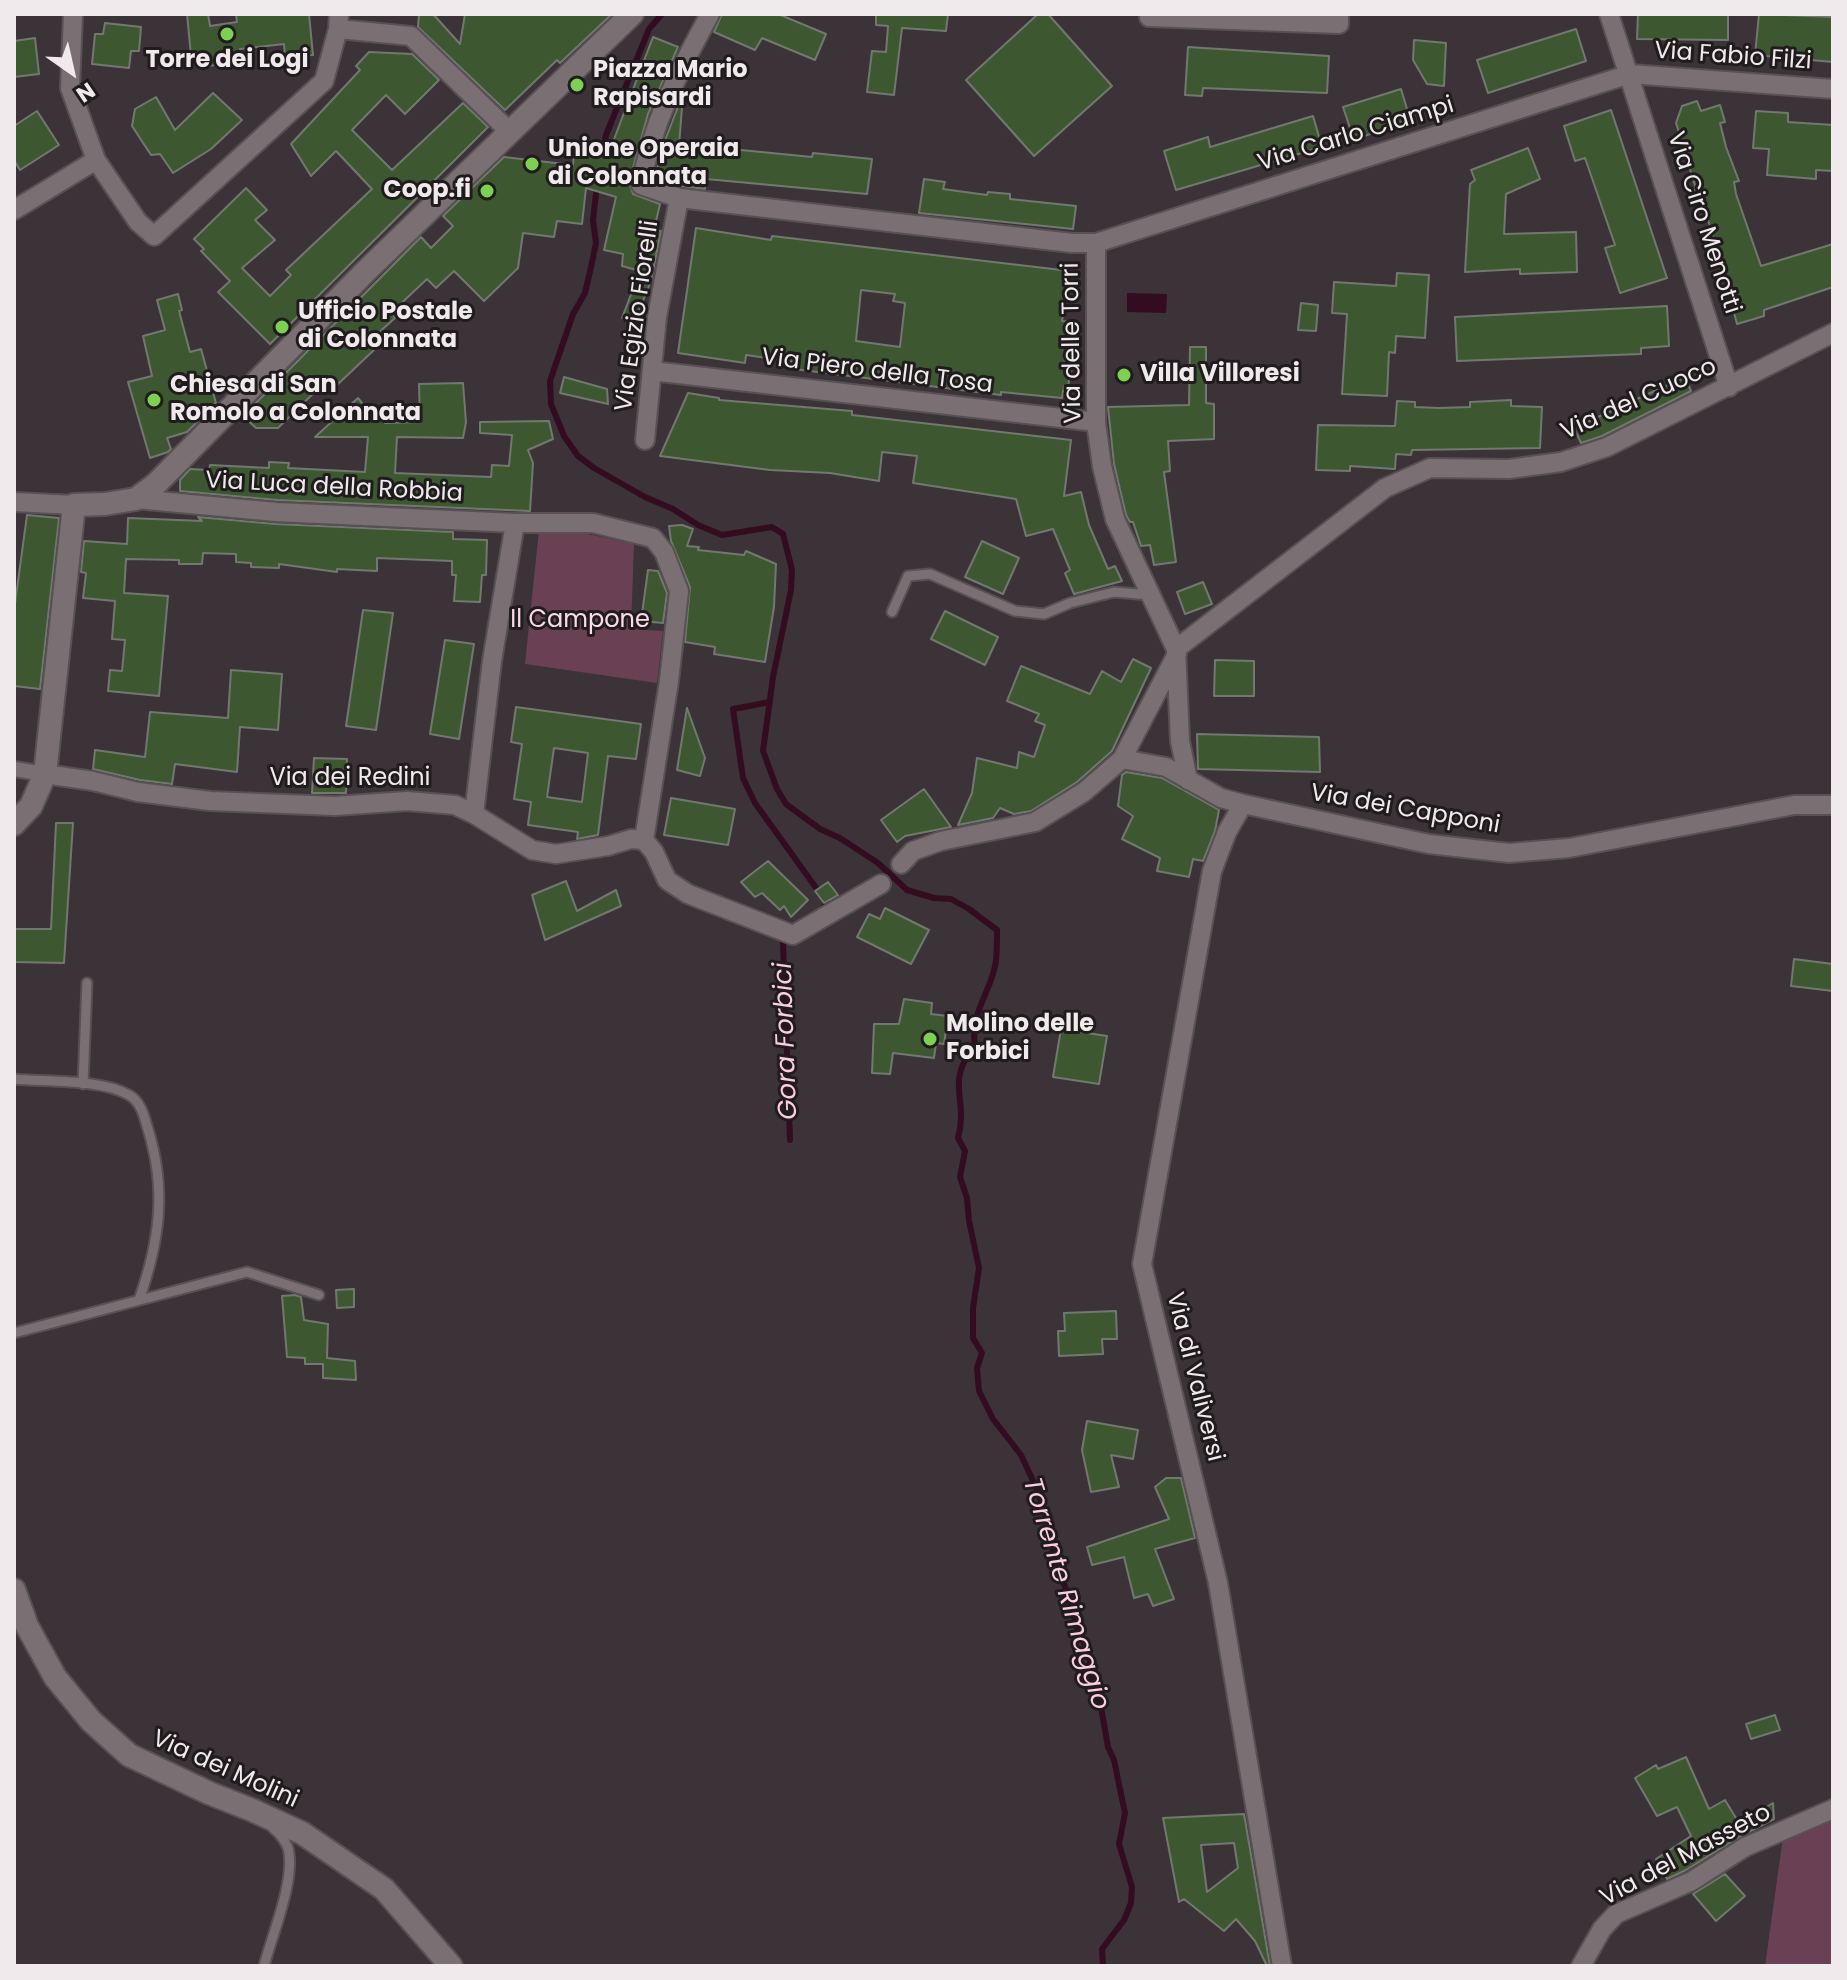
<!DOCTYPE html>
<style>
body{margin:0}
#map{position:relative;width:1847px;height:1980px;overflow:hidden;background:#3b3337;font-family:Poppins,sans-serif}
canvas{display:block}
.frame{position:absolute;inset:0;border:16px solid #f0eaec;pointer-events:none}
.north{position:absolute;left:32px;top:32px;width:80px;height:80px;-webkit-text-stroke:6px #201c1e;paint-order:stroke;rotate:146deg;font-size:22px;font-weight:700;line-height:32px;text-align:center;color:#f0eaec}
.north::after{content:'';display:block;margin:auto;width:28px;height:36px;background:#f0eaec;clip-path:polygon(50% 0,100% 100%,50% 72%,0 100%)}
</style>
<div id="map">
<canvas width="1847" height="1980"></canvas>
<div class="frame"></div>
<div class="north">N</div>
</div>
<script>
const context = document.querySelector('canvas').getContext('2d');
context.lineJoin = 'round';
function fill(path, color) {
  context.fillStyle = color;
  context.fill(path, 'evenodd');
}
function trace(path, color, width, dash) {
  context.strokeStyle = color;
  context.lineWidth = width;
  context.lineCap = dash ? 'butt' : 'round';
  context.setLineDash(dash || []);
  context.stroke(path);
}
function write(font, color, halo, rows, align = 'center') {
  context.font = font + ' Poppins,sans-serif';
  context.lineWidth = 6;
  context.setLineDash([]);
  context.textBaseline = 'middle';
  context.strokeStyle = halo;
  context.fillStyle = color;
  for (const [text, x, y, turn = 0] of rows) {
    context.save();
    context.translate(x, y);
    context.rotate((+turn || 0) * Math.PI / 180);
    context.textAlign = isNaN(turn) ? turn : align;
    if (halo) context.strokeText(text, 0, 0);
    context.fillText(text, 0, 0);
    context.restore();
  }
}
const green = new Path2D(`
 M 539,530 L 583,533 L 634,544 L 631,629 L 663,631 L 657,683 L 525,664 Z
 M 1833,1819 L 1833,1966 L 1765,1966 L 1783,1837 Z`);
const water = new Path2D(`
 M 1127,293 L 1167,294 L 1166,313 L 1127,312 Z`);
const stream = new Path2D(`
 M 600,162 L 606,135 L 649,29 L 662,14
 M 597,185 L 593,220 L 596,243 L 591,267 L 585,293 L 573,314 L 550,381 L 551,404 L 564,436 L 578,456 L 594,468 L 645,497 L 673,509 L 698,525 L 722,535 L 772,527 L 783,534 L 792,570 L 791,590 L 773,677 L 763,751 L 777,789 L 786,804 L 820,829 L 840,838 L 878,863 L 907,890 L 934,898 L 951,899 L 969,909 L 997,930 C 997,940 997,951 996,961 C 992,991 969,1014 975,1045 C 944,1084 969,1097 958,1138 L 965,1151 L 960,1177 L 967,1198 L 969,1221 L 979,1268 L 973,1308 L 973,1338 L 982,1353 L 977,1368 L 979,1391 L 993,1419 L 1021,1455 L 1036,1487 L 1052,1533 L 1053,1557 L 1070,1599 L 1076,1626 L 1089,1654 L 1092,1680 L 1101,1707 L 1108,1747 L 1114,1760 L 1125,1813 L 1119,1844 L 1132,1887 L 1131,1903 L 1124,1920 L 1102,1949 L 1103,1966
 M 770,702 L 733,709 L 743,778 L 755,803 L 827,903 L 819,913
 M 783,941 L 790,1140`);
const building = new Path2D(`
 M 187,14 L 208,14 L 210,26 L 237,22 L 236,14 L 309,14 L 313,55 L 285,57 L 284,44 L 240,49 L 242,61 L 202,67 L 200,56 L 191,56 Z
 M 419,14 L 433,14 L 460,44 L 465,14 L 612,14 L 560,63 L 557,60 L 505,110 L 418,27 Z
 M 722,14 L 778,14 L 826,34 L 815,60 L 762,38 L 755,50 L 714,32 Z
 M 876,14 L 948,14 L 946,31 L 902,28 L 894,95 L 867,92 L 872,51 L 886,52 L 888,26 L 876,25 Z
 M 1038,14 L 1048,14 L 1112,86 L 1034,156 L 966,80 Z
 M 1638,14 L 1728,14 L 1728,40 L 1637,39 Z
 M 1759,14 L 1833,17 L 1833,62 L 1755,55 Z
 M 105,23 L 141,27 L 139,51 L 131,51 L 129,68 L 92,64 L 95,34 L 103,34 Z
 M 1576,29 L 1586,61 L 1488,93 L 1477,60 Z
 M 653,37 L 678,47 L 648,114 L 629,182 L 633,194 L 660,204 L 654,230 L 661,231 L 651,281 L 635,321 L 622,318 L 640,271 L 622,266 L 623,254 L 604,250 L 616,197 L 586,188 L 582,224 L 557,221 L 554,237 L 523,233 L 518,268 L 484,301 L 454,271 L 436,288 L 427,279 L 391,313 L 395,318 L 367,343 L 374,350 L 337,385 L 330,377 L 278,428 L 256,428 L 243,416 L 421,237 L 431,248 L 453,226 L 443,216 L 504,157 L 573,165 L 574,152 L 608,155 Z
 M 35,38 L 39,74 L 14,77 L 14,41 Z
 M 1414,40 L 1446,43 L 1444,86 L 1427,84 L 1413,60 Z
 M 1188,47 L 1329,56 L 1327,93 L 1203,88 L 1202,96 L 1185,95 Z
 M 369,52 L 412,54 L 439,80 L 405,114 L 386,95 L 352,130 L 392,170 L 463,103 L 488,127 L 270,344 L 218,292 L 230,281 L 201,251 L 204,249 L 194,239 L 246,188 L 267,210 L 255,220 L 275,240 L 242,268 L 270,296 L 291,275 L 286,270 L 372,189 L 336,151 L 311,176 L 291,144 L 360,70 L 356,66 Z
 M 1401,89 L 1410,119 L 1354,140 L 1343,107 Z
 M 213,93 L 242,120 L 211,149 L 173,173 L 160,154 L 151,155 L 132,126 L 135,109 L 156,97 L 175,130 Z
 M 683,94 L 679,146 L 730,152 L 731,149 L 812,157 L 813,153 L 872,159 L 867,194 L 706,179 L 705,189 L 682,186 L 655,177 L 664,143 Z
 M 1697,101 L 1701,111 L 1720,105 L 1725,122 L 1720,123 L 1726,147 L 1739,181 L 1734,182 L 1736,194 L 1761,266 L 1833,244 L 1833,287 L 1764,310 L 1764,316 L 1737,324 L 1729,294 L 1732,293 L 1703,205 L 1699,206 L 1694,190 L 1696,189 L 1676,123 L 1682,106 Z
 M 1611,110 L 1667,278 L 1620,293 L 1605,248 L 1615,245 L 1585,158 L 1575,161 L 1564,126 Z
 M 37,111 L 59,145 L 20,170 L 14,160 L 14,126 Z
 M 1756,111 L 1788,113 L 1788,122 L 1833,125 L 1833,171 L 1816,170 L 1816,179 L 1767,175 L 1769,149 L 1753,148 Z
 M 1313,116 L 1322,147 L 1176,190 L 1164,151 L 1208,137 L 1210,147 Z
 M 1528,148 L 1540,179 L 1506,194 L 1504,234 L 1576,232 L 1577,272 L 1520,274 L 1520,269 L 1465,272 L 1470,184 L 1475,180 L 1471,170 Z
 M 924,179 L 945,182 L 943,189 L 987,195 L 988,192 L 1010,194 L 1010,199 L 1076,206 L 1073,229 L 919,213 Z
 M 696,228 L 771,240 L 772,236 L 1070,271 L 1062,321 L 1069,322 L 1064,367 L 1071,368 L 1068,387 L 1064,386 L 1062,398 L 1001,392 L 1001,395 L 794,369 L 795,362 L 746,355 L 745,363 L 678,353 ZM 861,290 L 895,294 L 893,301 L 905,303 L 900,347 L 856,341 Z
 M 1397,273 L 1429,275 L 1425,338 L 1396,336 L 1395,353 L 1389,352 L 1387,396 L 1342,394 L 1347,314 L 1332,313 L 1334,282 L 1396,286 Z
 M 178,294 L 182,310 L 179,311 L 190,352 L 201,349 L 216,403 L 205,409 L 206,413 L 187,432 L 167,438 L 171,449 L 168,452 L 150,458 L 128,382 L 152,376 L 143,336 L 165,330 L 157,300 Z
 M 1301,303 L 1318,305 L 1316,331 L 1298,330 Z
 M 1667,306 L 1669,346 L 1641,348 L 1641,354 L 1457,361 L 1455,317 Z
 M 1190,347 L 1206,347 L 1206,403 L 1214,404 L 1214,439 L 1168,441 L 1170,471 L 1164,472 L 1176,562 L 1154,565 L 1150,545 L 1141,546 L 1133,522 L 1130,522 L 1126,515 L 1114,464 L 1108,407 L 1189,405 Z
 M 564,377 L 607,389 L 608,404 L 560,393 Z
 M 1685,377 L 1691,391 L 1602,436 L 1581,443 L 1574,428 Z
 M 463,383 L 466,422 L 463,438 L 397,437 L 395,473 L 491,477 L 492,465 L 509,466 L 512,435 L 480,433 L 480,422 L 549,421 L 553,439 L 528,450 L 533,463 L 530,511 L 277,500 L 180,491 L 180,480 L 190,469 L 209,470 L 210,465 L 269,468 L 269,462 L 289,463 L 288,468 L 365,472 L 368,437 L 315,437 L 358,398 L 376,420 L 386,419 L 385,423 L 420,422 L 419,384 Z
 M 688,393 L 719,398 L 719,400 L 852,411 L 852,415 L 1071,440 L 1064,496 L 1081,492 L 1089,525 L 1108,569 L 1115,566 L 1122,581 L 1074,594 L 1065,573 L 1070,570 L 1053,529 L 1026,536 L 1016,499 L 913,483 L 917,456 L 882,452 L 879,481 L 830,473 L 770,470 L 660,456 Z
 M 1511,400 L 1511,406 L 1542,407 L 1540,448 L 1412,450 L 1411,455 L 1396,454 L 1395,469 L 1350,466 L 1350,471 L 1316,470 L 1318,425 L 1395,426 L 1397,401 L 1415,402 L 1415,407 L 1439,408 L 1470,407 L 1470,402 Z
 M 27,515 L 59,518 L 40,689 L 14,686 L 14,611 Z
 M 198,517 L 275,524 L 453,532 L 453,539 L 487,540 L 486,575 L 482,575 L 480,602 L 454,601 L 456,575 L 452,575 L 452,561 L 377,558 L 377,571 L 337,569 L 337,572 L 279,564 L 279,568 L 251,567 L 251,563 L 236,562 L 236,554 L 203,553 L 202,564 L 179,564 L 179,560 L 126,559 L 124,593 L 168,596 L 159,696 L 108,691 L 110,670 L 122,671 L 125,640 L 112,639 L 115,601 L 83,598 L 86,573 L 81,572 L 84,541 L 127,544 L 128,518 L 202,521 Z
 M 682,525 L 693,529 L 687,546 L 699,547 L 698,550 L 744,555 L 746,551 L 776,564 L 774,607 L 765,662 L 714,654 L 715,647 L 685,642 L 690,587 L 671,541 L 669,526 Z
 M 982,541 L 1019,558 L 1003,594 L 965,577 Z
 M 648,570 L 658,571 L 667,593 L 663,623 L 641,621 Z
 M 1203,582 L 1212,604 L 1185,614 L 1177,592 Z
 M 363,610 L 393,613 L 376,730 L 346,726 Z
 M 945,611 L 998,637 L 985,665 L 931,639 Z
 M 445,640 L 474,644 L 459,739 L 430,734 Z
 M 1133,659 L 1151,668 L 1112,751 L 1077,782 L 1031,811 L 1014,814 L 1000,808 L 993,818 L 958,825 L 972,793 L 977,758 L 1017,768 L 1019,752 L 1034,757 L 1045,725 L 1035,721 L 1039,714 L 1007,701 L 1021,666 L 1090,694 L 1102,671 L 1121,682 Z
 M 1215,660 L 1254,661 L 1254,696 L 1214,696 Z
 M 231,670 L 282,674 L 278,730 L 240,727 L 237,772 L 175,764 L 172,784 L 140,780 L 93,769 L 95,750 L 145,757 L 150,712 L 228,718 Z
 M 516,707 L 641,724 L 636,759 L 608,756 L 598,835 L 577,839 L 578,832 L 528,825 L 531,802 L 514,799 L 522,744 L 511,742 ZM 554,748 L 588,753 L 582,802 L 547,797 Z
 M 687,708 L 705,758 L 700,776 L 677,770 Z
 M 1197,734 L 1319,737 L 1320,772 L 1198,769 Z
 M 314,758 L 347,759 L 346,793 L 312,793 Z
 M 1126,772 L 1162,778 L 1219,810 L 1215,831 L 1203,861 L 1193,859 L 1189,877 L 1157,871 L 1160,858 L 1122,839 L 1133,816 L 1118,806 L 1122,775 Z
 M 924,789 L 951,827 L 905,836 L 897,842 L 881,820 Z
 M 671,798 L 735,809 L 728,845 L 664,835 Z
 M 56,823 L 73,823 L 64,963 L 14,962 L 14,929 L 51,929 Z
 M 768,861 L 808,900 L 791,917 L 784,906 L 780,910 L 762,893 L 755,897 L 741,882 Z
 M 566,881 L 577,911 L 616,890 L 621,906 L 545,940 L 532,895 Z
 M 828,882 L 838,895 L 824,903 L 815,891 Z
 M 885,908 L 929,930 L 911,964 L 857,937 L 869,914 L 880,919 Z
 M 1794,959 L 1833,964 L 1833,991 L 1791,986 Z
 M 904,999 L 932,1003 L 931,1014 L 948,1016 L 944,1044 L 936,1043 L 934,1058 L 893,1053 L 890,1074 L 872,1073 L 874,1024 L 899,1024 Z
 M 1061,1029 L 1107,1036 L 1099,1084 L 1053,1077 Z
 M 354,1289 L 354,1307 L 337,1308 L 336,1290 Z
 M 295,1295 L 301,1297 L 304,1320 L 328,1324 L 327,1358 L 355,1361 L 356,1380 L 323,1378 L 323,1364 L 305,1364 L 305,1358 L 287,1357 L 282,1296 Z
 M 1116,1311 L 1117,1339 L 1102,1339 L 1103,1354 L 1059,1356 L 1058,1331 L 1065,1331 L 1064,1313 Z
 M 1087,1421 L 1138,1430 L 1133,1459 L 1111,1455 L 1119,1487 L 1091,1492 L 1082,1450 Z
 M 1166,1478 L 1181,1478 L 1195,1538 L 1155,1549 L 1174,1599 L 1153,1606 L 1148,1594 L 1134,1598 L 1124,1557 L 1092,1565 L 1087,1547 L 1169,1519 L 1155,1487 Z
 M 1775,1715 L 1780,1730 L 1751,1739 L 1746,1724 Z
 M 1686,1757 L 1709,1809 L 1725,1800 L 1739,1823 L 1773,1803 L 1774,1819 L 1739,1837 L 1686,1870 L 1667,1879 L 1656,1859 L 1691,1836 L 1677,1807 L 1657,1816 L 1635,1778 L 1656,1765 L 1658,1769 Z
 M 1244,1814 L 1270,1966 L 1267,1966 L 1255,1941 L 1236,1919 L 1224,1931 L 1184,1899 L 1179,1902 L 1163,1818 ZM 1234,1843 L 1238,1868 L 1207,1892 L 1201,1845 Z
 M 1725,1874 L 1745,1896 L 1716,1921 L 1693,1894 Z`);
const service = new Path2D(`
 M 892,612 L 908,576 L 930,574 L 1015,611 L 1044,614 L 1070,603 L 1114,592 L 1150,595
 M 14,1079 C 46,1082 102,1079 129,1095 C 140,1101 144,1115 147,1126 C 167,1188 160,1240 139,1300
 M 83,1084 L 87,983
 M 14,1333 L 247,1272 L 319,1295
 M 264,1966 C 272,1935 296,1879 288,1848 C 285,1840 279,1833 273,1828`);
const pedestrian = new Path2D(`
 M 14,769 L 45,774`);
const minor = new Path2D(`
 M 73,14 L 70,88 L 96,160 L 138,222 L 154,236 L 324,81 L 338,29 L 339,14
 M 710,14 C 680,69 652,123 641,185 L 679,198 L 1072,243 L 1096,243 L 1630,74 L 1833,89
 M 1150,14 L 1149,17 L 1339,24 L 1339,14
 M 1609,14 L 1729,387
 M 338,29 L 411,36 L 510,132
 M 14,210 L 96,160
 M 1096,243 L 1096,422 L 1102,466 L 1115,519 L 1176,649 L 1180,741 L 1188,780
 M 652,371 L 1096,422
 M 645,440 L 657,317 L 679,198
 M 136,499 L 276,512 L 515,523 L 593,523 L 653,538 L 664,552 L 679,591 L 669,681 L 644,840
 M 14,502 L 74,505
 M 1176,649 L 1385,488 L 1430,468 L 1509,469 L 1561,462 L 1607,447 L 1833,333
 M 1122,759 L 1177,654
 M 45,774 L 93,781 L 138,792 L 210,801 L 335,806 L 407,801 L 455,805 L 474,814 L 532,850 L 556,854 L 608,846 L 631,839 L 644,840 L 654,852 L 667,880 L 688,894 L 793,935 L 881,884
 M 1243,804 L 1227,832 L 1212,871 L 1142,1264 L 1218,1583 L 1282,1966
 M 474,814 L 492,661 L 515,523
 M 901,864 L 913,851 L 941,841 L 1035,822 L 1084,792 L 1122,759 L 1166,767 L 1221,798 L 1243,804 L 1429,844 L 1509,853 L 1569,848 L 1794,805 L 1833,805
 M 1581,1966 L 1602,1929 L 1616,1914 L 1692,1881 L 1745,1847 L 1833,1809`);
const tertiary = new Path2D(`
 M 14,824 L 31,806 L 45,774 L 74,505 L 105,504 L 136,499 L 156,484 L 366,271 L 632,14
 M 14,1590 L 27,1626 L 55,1677 L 91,1721 L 129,1755 L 209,1793 L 252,1810 L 302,1833 L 384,1889 L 451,1966`);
const markers = [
 [227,34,8,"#7cd155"],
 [577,85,8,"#7cd155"],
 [532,164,8,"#7cd155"],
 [487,191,8,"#7cd155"],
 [282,327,8,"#7cd155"],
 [1124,375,8,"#7cd155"],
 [154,400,8,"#7cd155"],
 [930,1039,8,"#7cd155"]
];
const streetNames = [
 ["Via Fabio Filzi",1733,57,4],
 ["Via Carlo Ciampi",1356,135,-17],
 ["Via Ciro Menotti",1703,223,72],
 ["Via Egizio Fiorelli",638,316,-82],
 ["Via delle Torri",1073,343,-91],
 ["Via Piero della Tosa",877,372,7],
 ["Via del Cuoco",1639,400,-24],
 ["Via Luca della Robbia",334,488,3],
 ["Via dei Redini",350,779],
 ["Via dei Capponi",1405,810,10],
 ["Via di Valiversi",1194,1377,76],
 ["Via dei Molini",225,1770,24],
 ["Via del Masseto",1686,1856,-28]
];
const poiNames = [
 ["Torre dei Logi",227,61,"center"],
 ["Piazza Mario",593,71],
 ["Rapisardi",593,99],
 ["Unione Operaia",548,150],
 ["di Colonnata",548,178],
 ["Coop.fi",471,191,"right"],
 ["Ufficio Postale",298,313],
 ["di Colonnata",298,341],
 ["Villa Villoresi",1140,375],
 ["Chiesa di San",170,386],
 ["Romolo a Colonnata",170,414],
 ["Molino delle",946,1025],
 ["Forbici",946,1053]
];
const parkNames = [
 ["Il Campone",580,621]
];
const waterNames = [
 ["Gora Forbici",787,1041,-92],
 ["Torrente Rimaggio",1065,1594,73]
];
fill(green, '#6a4055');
fill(water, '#330c22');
trace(stream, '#330c22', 6);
fill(building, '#3d5831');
trace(building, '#727870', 2);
trace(service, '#585154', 13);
trace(pedestrian, '#585154', 18);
trace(minor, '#585154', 22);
trace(tertiary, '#585154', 26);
trace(service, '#7a7074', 9);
trace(pedestrian, '#7a7074', 14);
trace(minor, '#7a7074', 18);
trace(tertiary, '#7a7074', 22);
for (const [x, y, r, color] of markers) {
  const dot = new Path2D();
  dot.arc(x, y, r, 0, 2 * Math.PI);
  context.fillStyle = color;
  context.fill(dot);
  trace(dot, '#201c1e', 3);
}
write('24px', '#f0eaec', '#201c1e', streetNames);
write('bold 24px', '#f0eaec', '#201c1e', poiNames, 'left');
write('24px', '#fadae9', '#201c1e', parkNames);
write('italic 26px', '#fccde2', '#201c1e', waterNames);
</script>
